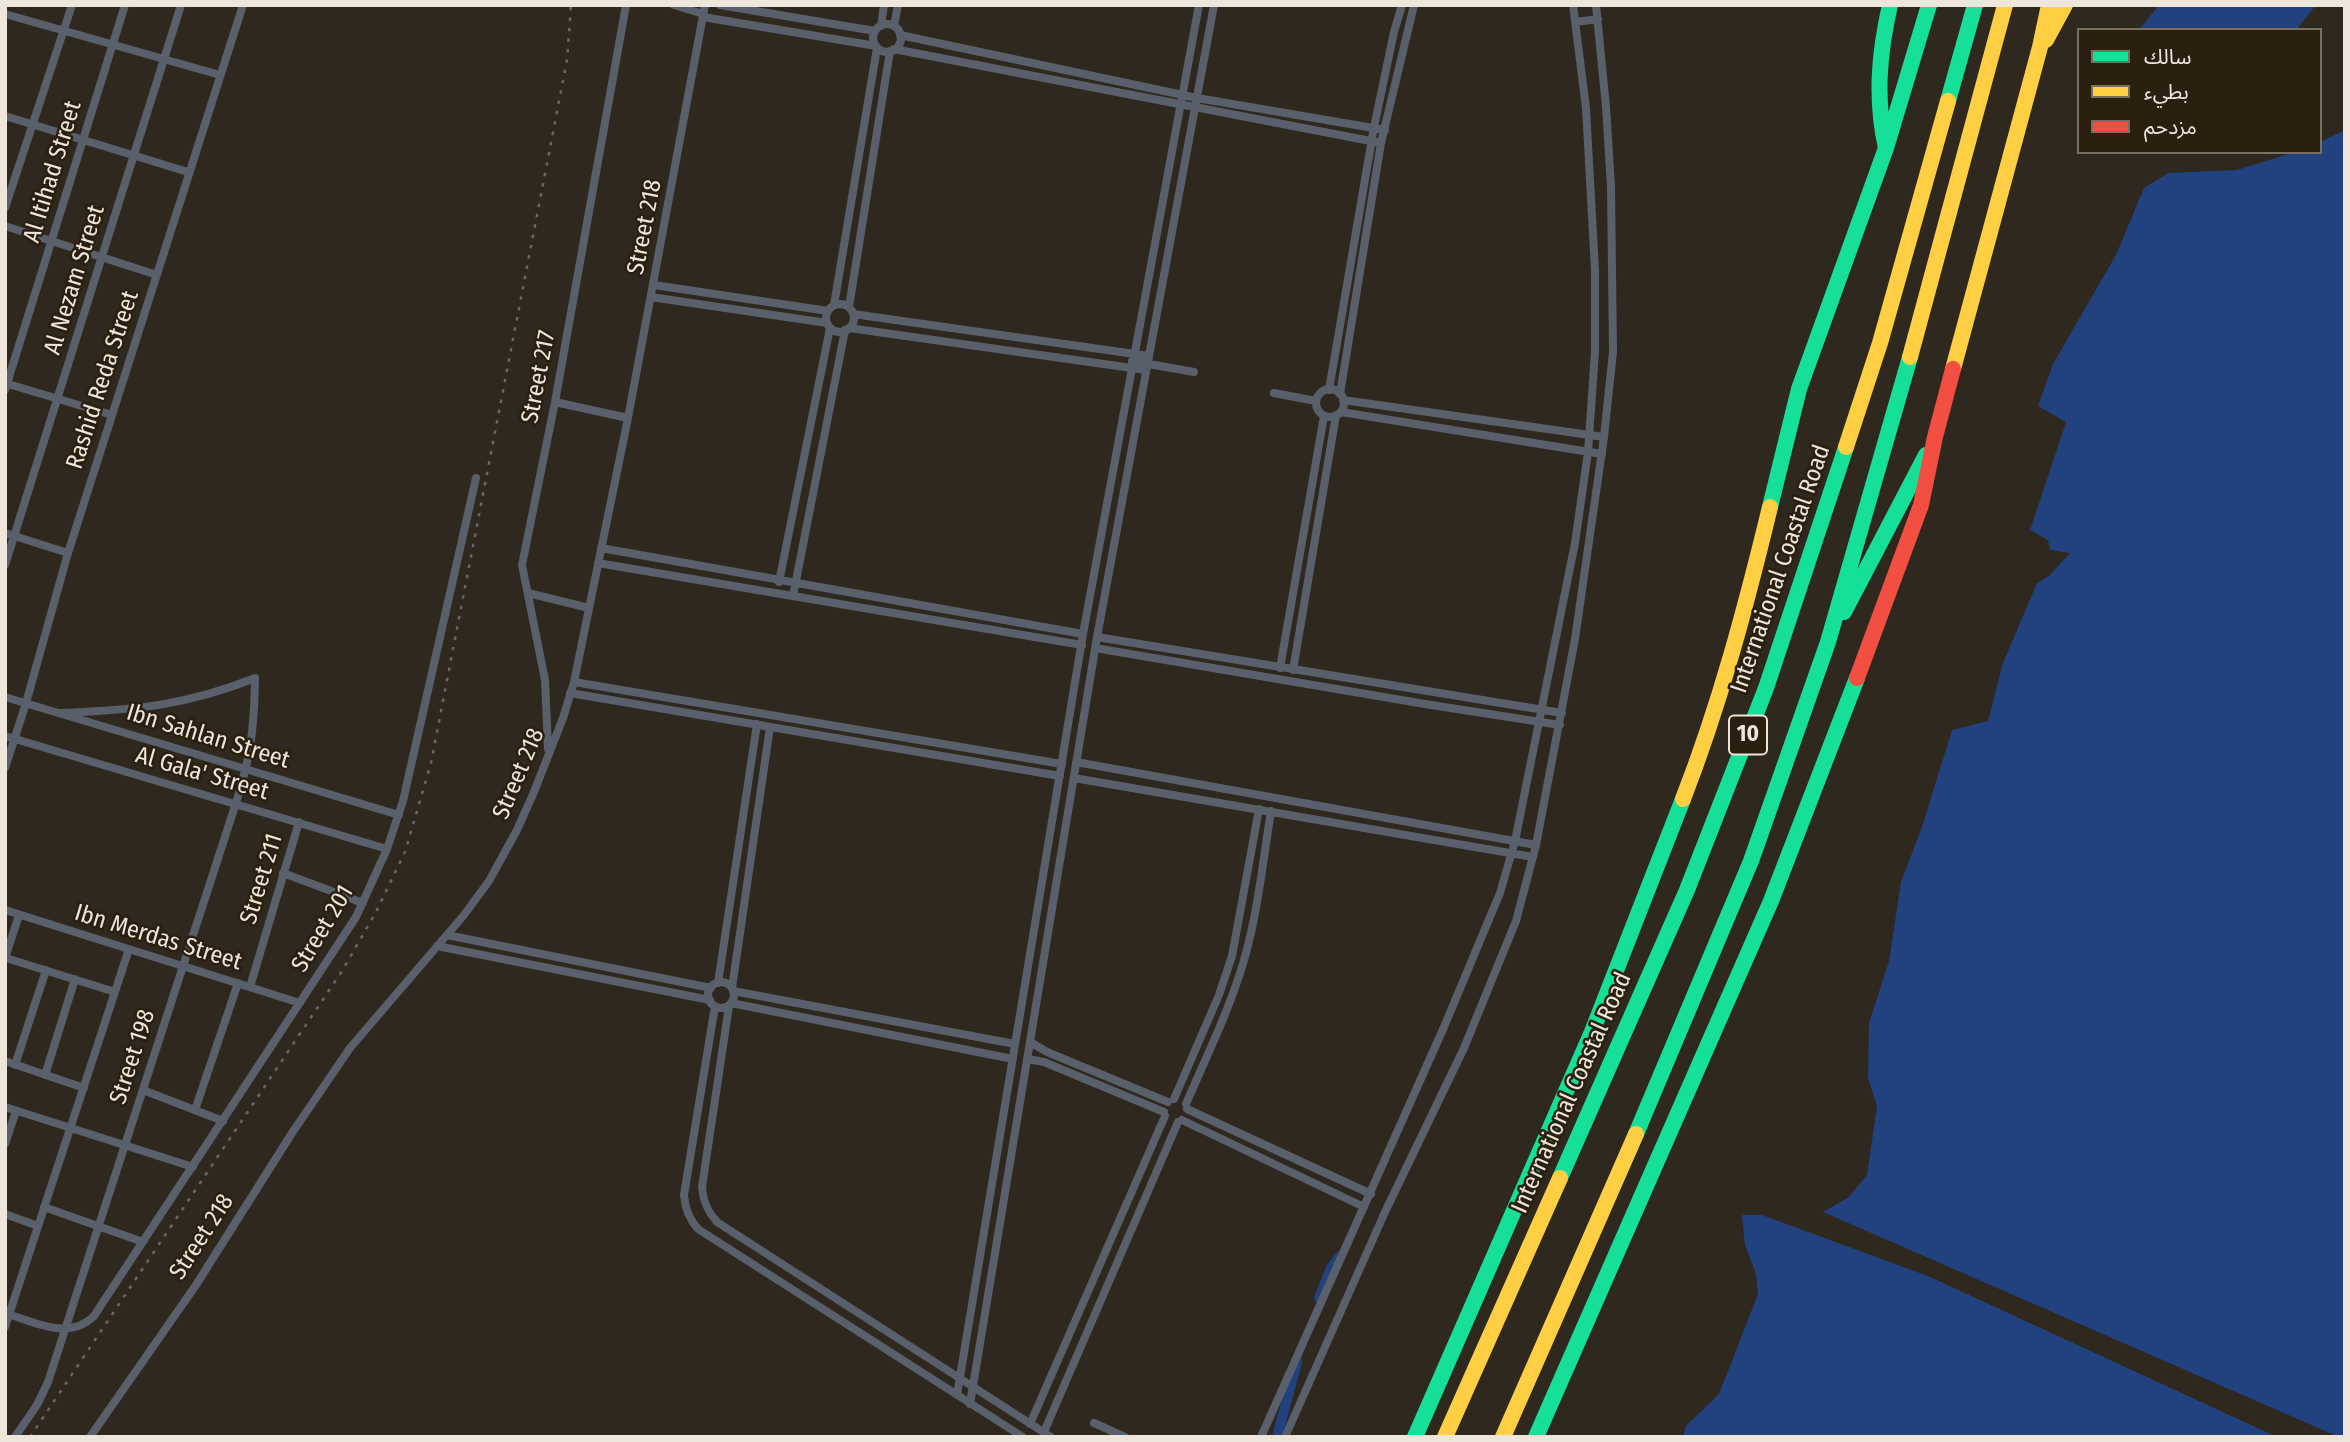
<!DOCTYPE html>
<meta charset="utf-8">
<style>
body{margin:0}
#map{position:relative;width:2350px;height:1442px;overflow:hidden;background:#2f281e;font-family:"Fira Sans Condensed","Noto Sans Arabic",sans-serif}
canvas{display:block}
.frame{position:absolute;inset:0;border:7px solid #eee6db;pointer-events:none}
.legend{position:absolute;left:2077px;top:28px;width:245px;height:126px;box-sizing:border-box;background:#2b1f0f;border:2px solid #796f61;margin:0;padding:9px 12px;list-style:none;font-size:21px;color:#eee6db}
.legend li{display:flex;align-items:center;gap:14px;height:35px}
.legend b{width:35px;border:2px solid #796f61}
</style>
<div id="map">
<canvas width="2350" height="1442"></canvas>
<div class="frame"></div>
<ul class="legend">
<li><b style="height:9px;background:#16e098"></b>سالك</li>
<li><b style="height:9px;background:#ffcf43"></b>بطيء</li>
<li><b style="height:9px;background:#f24e42"></b>مزدحم</li>
</ul>
</div>
<script>
const context = document.querySelector('canvas').getContext('2d');
context.lineJoin = 'round';
function fill(path, color) {
  context.fillStyle = color;
  context.fill(path, 'evenodd');
}
function trace(path, color, width, dash) {
  context.strokeStyle = color;
  context.lineWidth = width;
  context.lineCap = dash ? 'butt' : 'round';
  context.setLineDash(dash || []);
  context.stroke(path);
}
function write(font, color, halo, rows, align = 'center') {
  context.font = font + ' "Fira Sans Condensed",sans-serif';
  context.lineWidth = 5;
  context.setLineDash([]);
  context.textBaseline = 'middle';
  context.strokeStyle = halo;
  context.fillStyle = color;
  for (const [text, x, y, turn = 0] of rows) {
    context.save();
    context.translate(x, y);
    context.rotate((+turn || 0) * Math.PI / 180);
    context.textAlign = isNaN(turn) ? turn : align;
    if (halo) context.strokeText(text, 0, 0);
    context.fillText(text, 0, 0);
    context.restore();
  }
}
const water = new Path2D(`
 M 2159,5 L 2316,5 L 2296,30 L 2139,30 Z
 M 2345,130 L 2345,1437 L 2339,1437 L 1823,1212 L 1849,1197 L 1867,1175 L 1877,1106 L 1868,1078 L 1869,1023 L 1889,961 L 1901,882 L 1922,827 L 1952,730 L 1988,721 L 2003,663 L 2037,583 L 2049,576 L 2070,553 L 2050,550 L 2048,540 L 2030,530 L 2066,422 L 2038,406 L 2053,364 L 2116,255 L 2144,188 L 2168,173 L 2237,170 L 2295,152 L 2320,152 L 2320,142 Z
 M 1742,1215 L 1762,1215 L 1928,1276 L 2277,1437 L 1683,1437 L 1686,1426 L 1719,1394 L 1758,1294 L 1756,1274 L 1745,1245 Z`);
const canal = new Path2D(`
 M 1319,1298 L 1331,1268 L 1340,1256
 M 1277,1437 L 1297,1362`);
const street = new Path2D(`
 M 674,5 L 703,14
 M 720,5 L 875,31
 M 5,14 L 220,75
 M 703,17 L 876,46
 M 1576,22 L 1598,19
 M873 38a14 14 0 1 1 28 0a14 14 0 1 1-28 0Z
 M 881,26 L 884,5
 M 894,26 L 898,5
 M 900,35 L 1197,98 L 1385,130
 M 894,49 L 1381,143
 M 5,116 L 188,172
 M 5,208 L 72,5
 M 5,226 L 157,275
 M 654,285 L 828,311
 M 651,297 L 827,323
 M826 318a14 14 0 1 1 28 0a14 14 0 1 1-28 0Z
 M 834,305 L 877,48
 M 849,307 L 890,51
 M 853,314 L 1149,356
 M 849,328 L 1146,370
 M 1132,361 L 1194,372
 M 5,383 L 112,415
 M1316 403a14 14 0 1 1 28 0a14 14 0 1 1-28 0Z
 M 5,390 L 125,5
 M 1329,390 L 1374,127 L 1394,32 L 1402,5
 M 1274,393 L 1316,401
 M 1340,394 L 1381,143 L 1414,5
 M 1343,400 L 1604,437
 M 555,402 L 628,418
 M 1341,412 L 1602,454
 M 5,533 L 68,553
 M 601,548 L 1083,634
 M 598,563 L 1082,645
 M 5,565 L 181,5
 M 779,582 L 830,328
 M 528,593 L 589,608
 M 793,596 L 845,330
 M 1097,637 L 1562,713
 M 1095,648 L 1425,704 L 1560,725
 M 1280,668 L 1324,416
 M 1293,670 L 1336,415
 M 574,682 L 1062,764
 M 570,693 L 1060,776
 M 5,697 L 399,815
 M 5,736 L 387,849
 M 548,749 L 545,680 L 522,565 L 555,402 L 626,5
 M 1076,762 L 1536,845
 M 5,768 L 26,703 L 68,553 L 243,5
 M 1074,778 L 1533,857
 M 283,873 L 363,903
 M 5,910 L 300,1003
 M 447,935 L 711,988
 M 437,946 L 710,1000
 M 5,958 L 19,915
 M 6,958 L 115,992
 M708 995a13 13 0 1 1 26 0a13 13 0 1 1-26 0Z
 M 718,983 L 757,724
 M 250,987 L 299,822
 M 732,988 L 770,727
 M 733,991 L 1015,1044
 M 731,1003 L 1013,1059
 M 715,1006 L 684,1195 C 685,1209 689,1219 698,1229 L 1023,1437
 M 729,1006 L 702,1187 C 703,1201 707,1211 717,1222 L 1051,1437
 M 1030,1042 L 1047,1052 L 1168,1102
 M 1027,1059 L 1044,1062 L 1164,1112
 M 5,1061 L 84,1088
 M 15,1065 L 46,970
 M 45,1075 L 75,979
 M 143,1090 L 223,1121
 M 1174,1099 L 1219,995 L 1232,956 L 1259,809
 M 1186,1104 C 1206,1057 1230,1009 1244,960 C 1258,912 1263,860 1271,811
 M 5,1107 L 193,1167
 M 1187,1109 L 1371,1194
 M 195,1110 L 238,983
 M 1182,1120 L 1364,1207
 M 5,1144 L 16,1111
 M 44,1207 L 143,1242
 M 5,1214 L 38,1226
 M 5,1313 C 34,1322 69,1341 94,1316 L 356,917 L 387,849 L 403,801 L 476,478
 M 5,1327 L 129,949
 M 957,1395 L 1083,634 L 1199,5
 M 970,1404 L 1097,637 L 1214,5
 M 1094,1423 L 1125,1437
 M 1030,1424 L 1165,1116
 M 1044,1432 L 1178,1122
 M 15,1437 L 37,1405 L 48,1382 L 236,803 C 251,756 254,728 255,678 C 185,706 134,710 60,713
 M 90,1437 L 196,1285 L 292,1133 L 350,1048 L 464,915 L 489,881 L 517,830 L 534,792 L 563,718 L 574,682 L 628,418 L 705,5
 M 1261,1437 L 1444,1027 L 1500,893 L 1515,841 L 1575,543 L 1588,452 L 1595,352 L 1595,270 L 1586,108 L 1573,5
 M 1285,1437 L 1385,1212 L 1464,1048 L 1516,921 L 1536,845 L 1575,639 L 1604,437 L 1613,352 L 1611,186 L 1606,107 L 1596,5`);
const fast = new Path2D(`
 M 1948,101 L 1975,5
 M 1886,148 C 1875,99 1879,53 1890,5
 M 1770,507 L 1799,389 L 1886,148 L 1929,5
 M 1844,612 L 1926,455
 M 1636,1134 L 1751,861 L 1828,642 L 1910,357
 M 1560,1178 L 1687,890 L 1766,688 L 1846,447
 M 1415,1437 L 1592,1032 L 1683,799
 M 1536,1437 L 1771,901 L 1857,678`);
const slow = new Path2D(`
 M 2046,40 L 2065,5
 M 1910,357 L 2005,5
 M 1953,369 L 2040,47 L 2049,5
 M 1846,447 L 1880,343 L 1948,101
 M 1683,799 C 1720,704 1746,606 1770,507
 M 1445,1437 L 1560,1178
 M 1503,1437 L 1636,1134`);
const jam = new Path2D(`
 M 1857,678 L 1921,505 L 1935,437 L 1953,369`);
const rail = new Path2D(`
 M 30,1437 L 342,971 L 376,912 L 405,852 L 431,763 L 567,60 L 571,5`);
const shields = [
 [1748,735,38]
];
const shieldNames = [
 ["10",1748,735]
];
const streetNames = [
 ["Al Itihad Street",53,172,-73],
 ["Street 218",645,227,-79],
 ["Al Nezam Street",75,280,-73],
 ["Street 217",539,377,-79],
 ["Rashid Reda Street",103,380,-72],
 ["International Coastal Road",1781,569,-71],
 ["Ibn Sahlan Street",208,737,17],
 ["Al Gala' Street",202,774,16],
 ["Street 218",519,774,-67],
 ["Street 211",262,879,-73],
 ["Street 201",323,929,-59],
 ["Ibn Merdas Street",158,938,17],
 ["Street 198",133,1057,-72],
 ["International Coastal Road",1572,1093,-66],
 ["Street 218",202,1237,-57]
];
fill(water, '#21427e');
trace(canal, '#21427e', 10);
trace(street, '#595f6b', 8);
trace(fast, '#16e098', 16);
trace(slow, '#ffcf43', 16);
trace(jam, '#f24e42', 16);
trace(rail, '#65676a', 2.5, [3.5, 7]);
for (const [x, y, w] of shields) {
  const box = new Path2D();
  box.roundRect(x - w / 2, y - 19.5, w, 39, 5);
  context.fillStyle = '#2b1f0f';
  context.fill(box);
  trace(box, '#eee6db', 2);
}
write('bold 23px', '#eee6db', null, shieldNames);
write('24px', '#eee6db', '#2b1f0f', streetNames);
</script>
